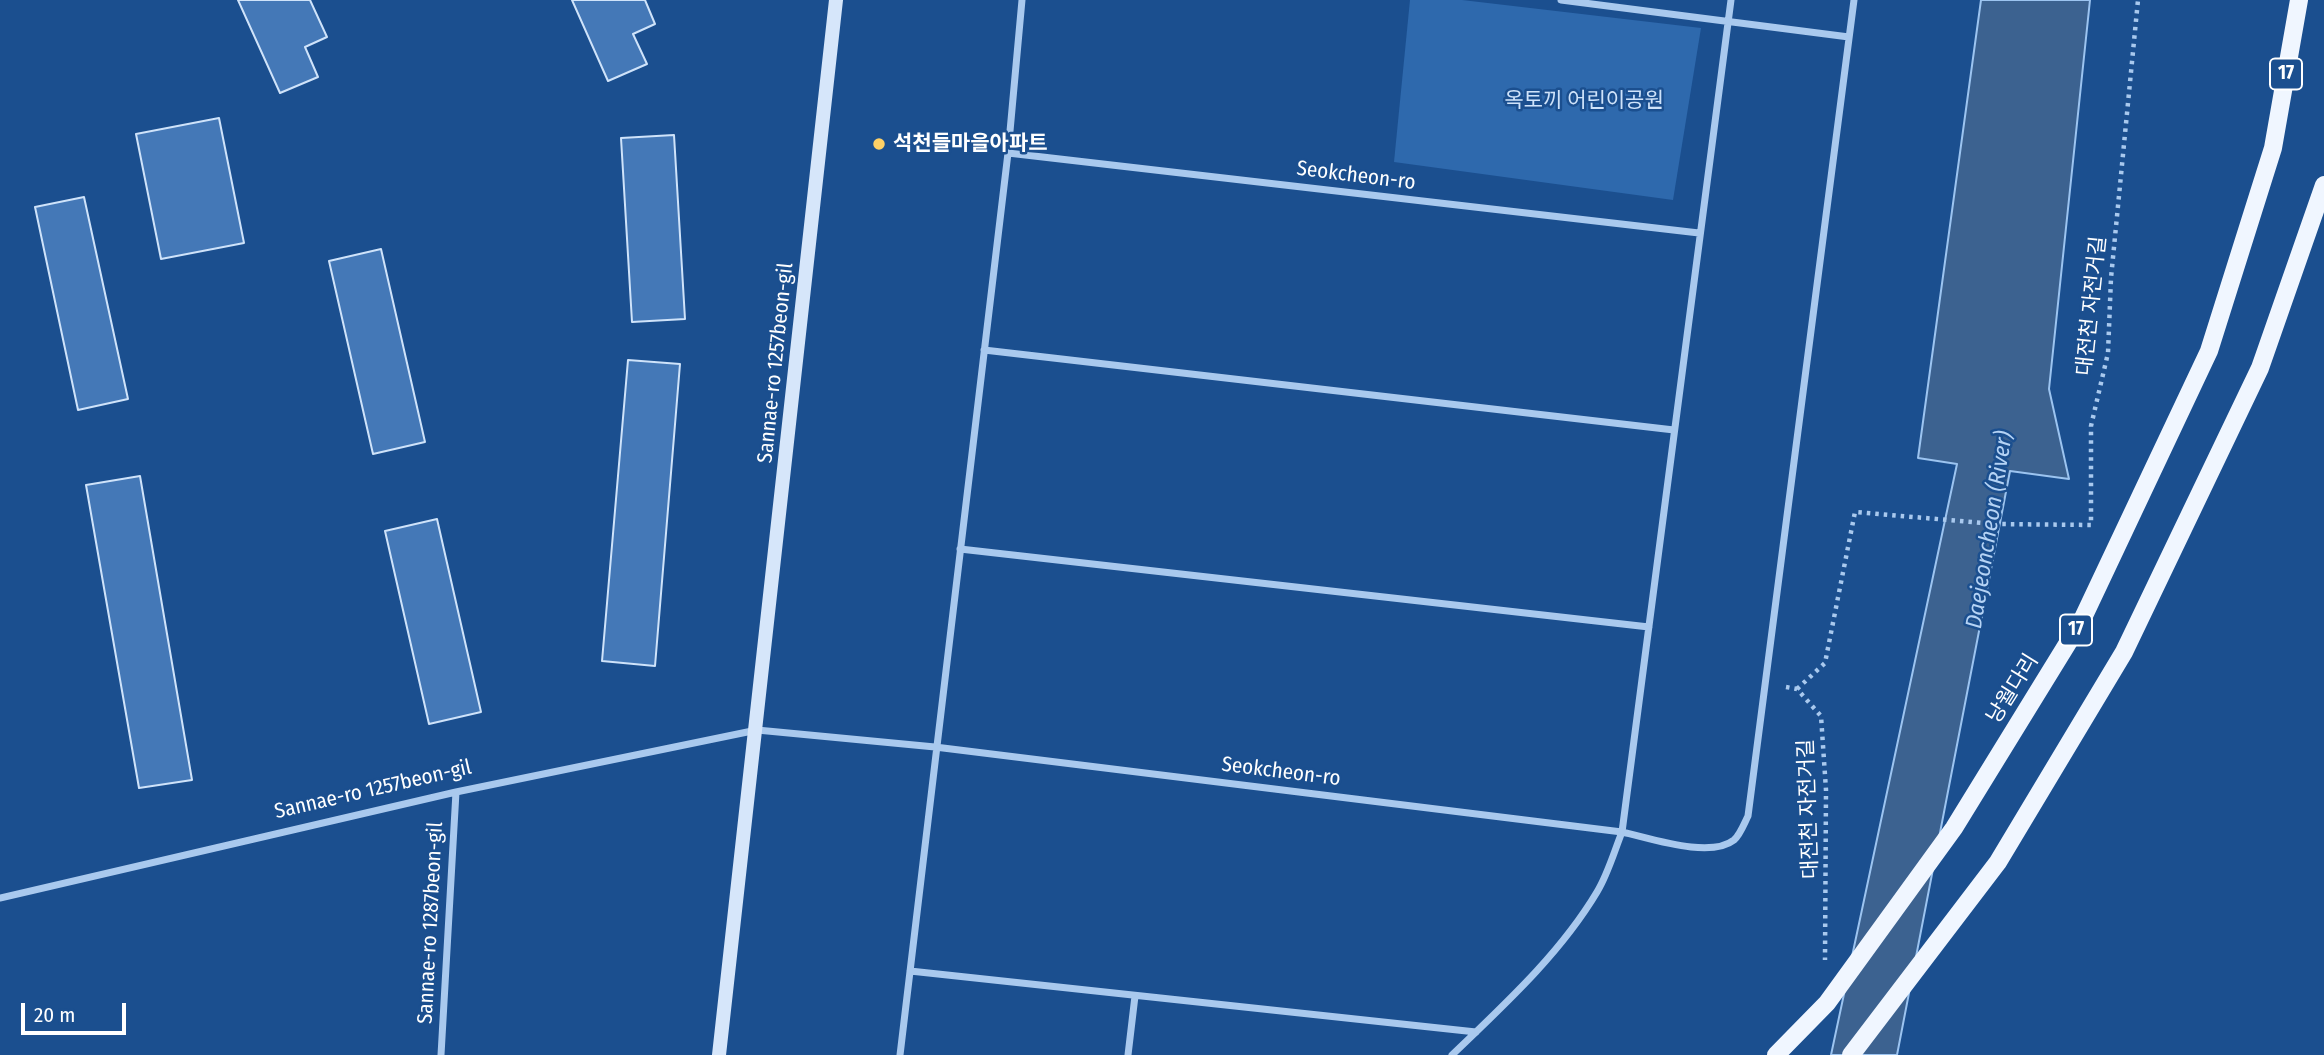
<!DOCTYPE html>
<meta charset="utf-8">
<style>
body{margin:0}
#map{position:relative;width:2324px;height:1055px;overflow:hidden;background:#1b4f8f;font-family:"Fira Sans Condensed",sans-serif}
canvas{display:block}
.scale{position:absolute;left:21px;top:1003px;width:105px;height:32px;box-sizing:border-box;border:4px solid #fff;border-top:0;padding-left:9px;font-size:21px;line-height:24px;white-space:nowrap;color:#fff;-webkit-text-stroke:5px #1b4f8f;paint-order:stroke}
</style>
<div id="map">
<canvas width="2324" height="1055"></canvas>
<div class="scale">20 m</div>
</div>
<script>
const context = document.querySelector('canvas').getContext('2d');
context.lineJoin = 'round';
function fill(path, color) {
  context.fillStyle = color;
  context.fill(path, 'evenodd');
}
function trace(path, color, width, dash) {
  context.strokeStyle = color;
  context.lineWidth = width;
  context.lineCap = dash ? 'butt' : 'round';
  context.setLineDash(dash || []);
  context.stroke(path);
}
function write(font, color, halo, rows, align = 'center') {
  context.font = font + ' "Fira Sans Condensed","Noto Sans KR",sans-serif';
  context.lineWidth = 5;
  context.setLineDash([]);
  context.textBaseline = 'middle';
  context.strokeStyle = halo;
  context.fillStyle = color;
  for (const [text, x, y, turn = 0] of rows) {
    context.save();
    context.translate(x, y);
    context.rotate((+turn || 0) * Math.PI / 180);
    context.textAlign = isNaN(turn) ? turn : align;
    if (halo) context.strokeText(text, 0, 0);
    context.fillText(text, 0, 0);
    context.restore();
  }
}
const green = new Path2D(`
 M 1410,0 L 1462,0 L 1701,28 L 1673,200 L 1394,162 Z`);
const water = new Path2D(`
 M 1981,0 L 2090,0 L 2049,389 L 2069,479 L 2010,471 L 1897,1055 L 1831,1055 L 1957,464 L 1918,458 Z`);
const building = new Path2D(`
 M 238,0 L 310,0 L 327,37 L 305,47 L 318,77 L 280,93 Z
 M 572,0 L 645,0 L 655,24 L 633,34 L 647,64 L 608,81 Z
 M 219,118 L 244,243 L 161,259 L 136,134 Z
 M 674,135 L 685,319 L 632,322 L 621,138 Z
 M 84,197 L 128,399 L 78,410 L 35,207 Z
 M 381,249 L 425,442 L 373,454 L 329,261 Z
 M 628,360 L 680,364 L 655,666 L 602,661 Z
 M 140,476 L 192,780 L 139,788 L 86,485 Z
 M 437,519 L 481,712 L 429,724 L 385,531 Z`);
const path = new Path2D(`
 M 1786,687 L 1797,689 L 1821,716 L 1826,790 L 1825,960
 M 1797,689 L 1825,663 L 1855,512 L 1995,524 L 2091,525 L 2091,426 L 2108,353 L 2111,278 L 2138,0`);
const street = new Path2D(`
 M 1561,0 L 1849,37
 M 1008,153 L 1699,233
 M 984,350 L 1674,430
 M 960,549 L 1649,627
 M 0,898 L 456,792 L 757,730 L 935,747 L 1622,832 C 1650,838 1710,859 1734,840 C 1740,835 1744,824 1748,816 L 1854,0
 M 910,971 L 1476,1032
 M 441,1055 L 456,792
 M 900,1055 L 1008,153 L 1022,0
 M 1128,1055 L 1135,996
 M 1452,1055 C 1504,1005 1560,954 1597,892 C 1608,874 1614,852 1622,832 L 1731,0`);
const secondary = new Path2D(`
 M 719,1055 L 836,0`);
const primary = new Path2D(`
 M 1776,1055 L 1827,1003 L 1954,828 L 2082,620 L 2209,351 L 2273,148 L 2299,0
 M 1851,1055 L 1998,862 L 2124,652 L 2260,368 L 2324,185`);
const markers = [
 [879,144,7,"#ffd166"]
];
const shields = [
 [2286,74,32],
 [2076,630,32]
];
const shieldNames = [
 ["17",2286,74],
 ["17",2076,630]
];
const parkNames = [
 ["옥토끼 어린이공원",1584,101]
];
const poiNames = [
 ["석천들마을아파트",893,144]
];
const streetNames = [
 ["Seokcheon-ro",1356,176,7],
 ["대전천 자전거길",2092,306,-84],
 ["Sannae-ro 1257beon-gil",776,363,-84],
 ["낭월다리",2013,689,-58],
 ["Seokcheon-ro",1281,772,7],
 ["Sannae-ro 1257beon-gil",373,790,-13],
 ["대전천 자전거길",1809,809,-92],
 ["Sannae-ro 1287beon-gil",431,923,-87]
];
const waterNames = [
 ["Daejeoncheon (River)",1990,530,-81]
];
fill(green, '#2e69ad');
fill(water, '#3c6290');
trace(water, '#9cc4f0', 2);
fill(building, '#4478b7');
trace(building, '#cfe3fa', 2);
trace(path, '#a9c9ee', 4.5, [3.5, 5]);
trace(street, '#a9c9ee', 7);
trace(secondary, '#d6e6fa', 14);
trace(primary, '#f0f6ff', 18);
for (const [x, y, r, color] of markers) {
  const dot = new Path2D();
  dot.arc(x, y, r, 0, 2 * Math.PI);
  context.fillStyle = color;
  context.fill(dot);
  trace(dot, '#1b4f8f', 2.5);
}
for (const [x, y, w] of shields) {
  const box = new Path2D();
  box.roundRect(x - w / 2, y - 15.5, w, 31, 5);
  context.fillStyle = '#1b4f8f';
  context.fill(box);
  trace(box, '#fff', 2);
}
write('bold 19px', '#fff', null, shieldNames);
write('21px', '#cfe3fa', '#1b4f8f', parkNames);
write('bold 21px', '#fff', '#1b4f8f', poiNames, 'left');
write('21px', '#fff', '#1b4f8f', streetNames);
write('italic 23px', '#b5d3f5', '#1b4f8f', waterNames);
</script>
